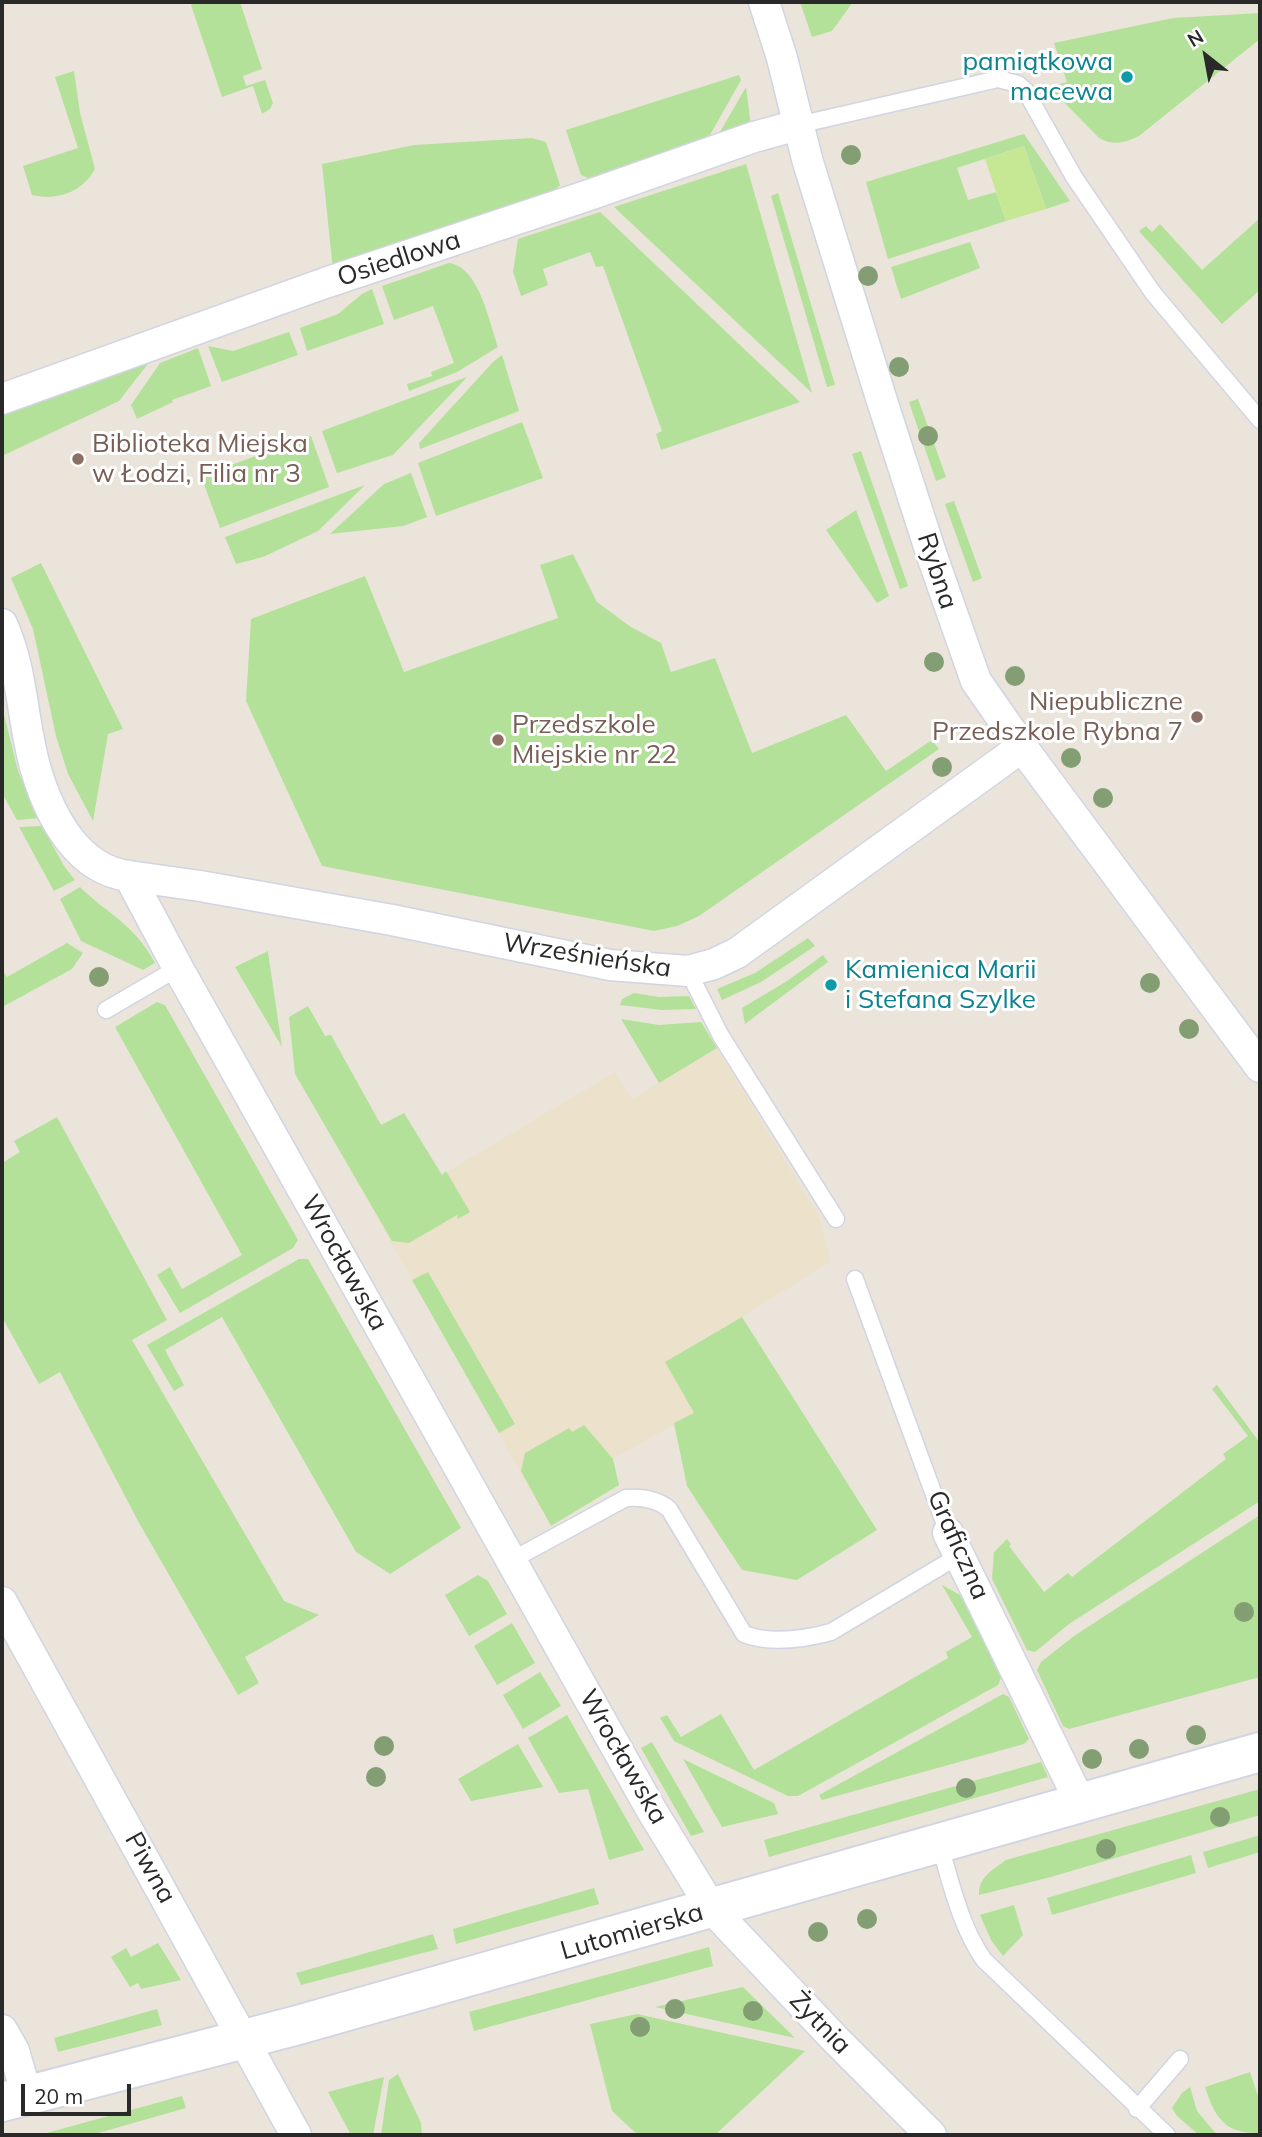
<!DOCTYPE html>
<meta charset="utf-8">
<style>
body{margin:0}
#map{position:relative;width:1262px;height:2137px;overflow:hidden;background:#ebe4db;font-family:Mulish,sans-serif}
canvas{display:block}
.frame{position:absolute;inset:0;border:4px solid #292929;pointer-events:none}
.north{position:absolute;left:1171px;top:21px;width:70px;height:70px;-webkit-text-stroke:5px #fff;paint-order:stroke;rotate:329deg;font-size:19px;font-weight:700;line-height:28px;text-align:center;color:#292929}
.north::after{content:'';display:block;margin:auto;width:24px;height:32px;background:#292929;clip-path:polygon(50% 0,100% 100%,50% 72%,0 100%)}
.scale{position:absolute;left:21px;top:2084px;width:110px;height:32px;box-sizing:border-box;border:4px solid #292929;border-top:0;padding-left:9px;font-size:21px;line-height:24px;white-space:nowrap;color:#292929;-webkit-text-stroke:5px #fff;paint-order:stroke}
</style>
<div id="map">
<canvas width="1262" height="2137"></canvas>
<div class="frame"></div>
<div class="north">N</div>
<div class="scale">20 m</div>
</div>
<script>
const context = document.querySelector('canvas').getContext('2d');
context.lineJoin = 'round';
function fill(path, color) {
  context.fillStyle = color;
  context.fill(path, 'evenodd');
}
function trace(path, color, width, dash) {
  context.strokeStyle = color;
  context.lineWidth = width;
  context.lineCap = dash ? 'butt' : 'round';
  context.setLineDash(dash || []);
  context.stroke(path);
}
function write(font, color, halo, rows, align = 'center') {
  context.font = font + ' Mulish,sans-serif';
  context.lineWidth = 6;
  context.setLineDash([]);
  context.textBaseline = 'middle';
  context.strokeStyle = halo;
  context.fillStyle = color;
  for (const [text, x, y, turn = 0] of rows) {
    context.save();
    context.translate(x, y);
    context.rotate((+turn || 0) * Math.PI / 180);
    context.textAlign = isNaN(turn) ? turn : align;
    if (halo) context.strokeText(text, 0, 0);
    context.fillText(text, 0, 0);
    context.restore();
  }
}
const education = new Path2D(`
 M 717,1048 L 819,1216 L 831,1261 L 742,1317 L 665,1362 L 694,1413 L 613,1459 L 541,1509 L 339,1150 L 404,1113 L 442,1175 L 615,1072 L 632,1099 Z`);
const green = new Path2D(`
 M 194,2 L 240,2 L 262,69 L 243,76 L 246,86 L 265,80 L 273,103 L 270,109 L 262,114 L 253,86 L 222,97 L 191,5 Z
 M 800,2 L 853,2 L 832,31 L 812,37 Z
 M 1260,13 L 1260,39 L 1139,136 C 1124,143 1114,146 1099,138 L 1049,87 L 1067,82 L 1054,43 L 1173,18 Z
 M 74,71 L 80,113 L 95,169 C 83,192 57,201 32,195 L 23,166 L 78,148 L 55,77 Z
 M 739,75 L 741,80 L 706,142 L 591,179 L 581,175 L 566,130 Z
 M 746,87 L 751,126 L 716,139 Z
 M 1024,134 L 1070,201 L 1046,209 L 1024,146 L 957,168 L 968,200 L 996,192 L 1006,221 L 888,259 L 866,182 Z
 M 532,138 L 546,142 L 560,185 L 549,198 L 333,270 L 322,164 L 414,145 Z
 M 746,164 L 812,393 L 614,207 Z
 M 778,193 L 835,385 L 827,387 L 771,196 Z
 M 600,212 L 800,402 L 661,450 L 656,434 L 662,431 L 603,266 L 596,267 L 590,252 L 543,269 L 548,285 L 521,296 L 513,272 L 518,239 Z
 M 1260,218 L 1260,290 L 1222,324 L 1139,231 L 1146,226 L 1152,232 L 1160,224 L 1202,270 Z
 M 970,242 L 980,268 L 901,299 L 891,267 Z
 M 449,263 C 479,267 489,321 498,347 L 457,372 L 409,391 L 407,384 L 432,376 L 431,372 L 454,363 L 433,306 L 394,320 L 382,286 Z
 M 372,289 L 384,324 L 307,351 L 300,328 L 338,314 L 362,294 Z
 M 289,332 L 298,355 L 222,382 L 208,346 L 233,351 Z
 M 198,348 L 211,386 L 172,400 L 173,402 L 137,419 L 131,405 L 160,363 Z
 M 502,355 L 519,411 L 420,449 L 419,443 L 493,362 Z
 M 154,356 L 119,401 L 2,456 L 2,408 Z
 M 467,377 L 393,455 L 337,473 L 322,431 Z
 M 918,399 L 946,477 L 936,481 L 909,402 Z
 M 522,422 L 543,478 L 436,516 L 418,463 Z
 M 311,436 L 329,487 L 220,528 L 201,476 Z
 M 861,451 L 908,586 L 900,589 L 852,454 Z
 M 411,473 L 427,517 L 403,526 L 330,534 L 384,484 Z
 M 365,485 L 318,531 L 263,557 L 236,564 L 225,537 Z
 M 954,501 L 982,578 L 973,582 L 945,504 Z
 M 856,510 L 889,596 L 877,603 L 826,530 Z
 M 573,554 L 597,602 L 631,627 L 661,643 L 671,672 L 715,658 L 752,753 L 846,715 L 886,771 L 932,740 L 939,749 L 699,916 L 677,926 L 654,931 L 322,866 L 246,701 L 251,619 L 365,576 L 404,672 L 558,618 L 540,565 Z
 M 41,563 L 123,729 L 108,734 L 93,821 L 68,774 L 56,736 L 33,629 L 11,578 Z
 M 2,706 L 18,771 L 40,818 L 17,820 L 2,793 Z
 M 42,826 L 64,866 L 75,880 L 54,891 L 19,827 Z
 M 80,887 C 110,916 134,924 155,963 L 143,970 L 81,941 L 60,899 Z
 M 808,938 L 815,946 L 761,982 L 722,1000 L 717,989 L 755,973 Z
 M 67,943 L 83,953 L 72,969 L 4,1006 L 2,1002 L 2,969 L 7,977 Z
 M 268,951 L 268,952 L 282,1047 L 235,967 Z
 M 823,955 L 828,962 L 745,1024 L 742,1008 L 787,981 Z
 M 634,993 L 659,997 L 689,996 L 696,1009 L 662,1010 L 620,1005 L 622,999 Z
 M 157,1002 L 165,1005 L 298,1240 L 293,1248 L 180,1313 L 157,1275 L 170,1267 L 182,1289 L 242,1255 L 115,1027 Z
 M 308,1006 L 325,1036 L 331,1035 L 381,1125 L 404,1113 L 442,1175 L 446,1171 L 470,1212 L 458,1219 L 457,1215 L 409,1243 L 392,1241 L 295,1074 L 289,1017 Z
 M 621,1019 L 659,1025 L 701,1022 L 717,1048 L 659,1083 Z
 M 57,1117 L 167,1320 L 132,1340 L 284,1601 L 319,1615 L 245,1657 L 259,1683 L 238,1695 L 138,1521 L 60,1372 L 39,1384 L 2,1317 L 2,1163 L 20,1152 L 14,1141 Z
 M 299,1259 L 308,1259 L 461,1528 L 390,1574 L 356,1552 L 222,1317 L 165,1350 L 184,1385 L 174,1391 L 147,1345 Z
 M 428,1272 L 515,1424 L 499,1433 L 412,1280 Z
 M 742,1317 L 877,1530 L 797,1580 L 742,1570 L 687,1486 L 674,1423 L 694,1413 L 665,1362 Z
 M 1217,1385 L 1260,1443 L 1260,1501 L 1069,1624 L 1035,1652 L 1027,1650 L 992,1579 L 994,1552 L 1007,1539 L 1011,1544 L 1009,1546 L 1044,1592 L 1068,1573 L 1072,1577 L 1226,1459 L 1223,1454 L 1248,1436 L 1212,1389 Z
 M 584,1425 L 613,1459 L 619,1485 L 551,1526 L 521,1471 L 525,1453 L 569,1428 L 572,1432 Z
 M 1260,1515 L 1260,1677 L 1069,1729 L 1063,1726 L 1037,1670 L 1041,1662 L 1074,1636 Z
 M 478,1575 L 488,1581 L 507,1614 L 469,1636 L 445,1595 Z
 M 942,1585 L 960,1595 L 971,1613 L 1001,1678 L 998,1685 L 798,1796 L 788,1796 L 674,1741 L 660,1718 L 667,1715 L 681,1737 L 721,1714 L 754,1770 L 948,1658 L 946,1652 L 972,1637 Z
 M 512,1623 L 535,1663 L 497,1685 L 474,1646 Z
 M 540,1672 L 561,1706 L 523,1729 L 503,1695 Z
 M 1003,1694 L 1009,1697 L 1029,1739 L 1024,1744 L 822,1800 L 819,1795 Z
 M 567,1715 L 644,1850 L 609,1860 L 588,1789 L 559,1793 L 528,1738 Z
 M 652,1742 L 704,1832 L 691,1836 L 641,1748 Z
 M 518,1744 L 543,1787 L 471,1801 L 458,1779 Z
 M 683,1759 L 774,1803 L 778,1814 L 722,1827 Z
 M 1041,1762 L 1048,1777 L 769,1857 L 764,1840 Z
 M 1260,1789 L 1260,1815 L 1051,1877 L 979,1895 C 978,1877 993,1870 1006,1860 Z
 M 1260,1835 L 1260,1852 L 1208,1868 L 1203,1852 Z
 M 1191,1855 L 1196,1873 L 1052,1915 L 1047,1898 Z
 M 594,1888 L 599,1904 L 456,1944 L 453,1929 Z
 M 1014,1905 L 1023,1935 L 1003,1956 L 991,1940 L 980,1915 Z
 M 433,1934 L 438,1949 L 301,1985 L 296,1973 Z
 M 158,1943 L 181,1980 L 141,1989 L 138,1983 L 130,1987 L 111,1957 L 126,1948 L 131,1957 Z
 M 709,1947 L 713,1966 L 474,2031 L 469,2012 Z
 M 743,1987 L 795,2038 L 655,2007 Z
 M 157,2009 L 162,2025 L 58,2052 L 54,2038 Z
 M 637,2014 L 805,2051 L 715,2135 L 638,2135 L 612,2111 L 590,2024 Z
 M 1250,2072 L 1260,2102 L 1260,2133 C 1225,2134 1215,2118 1205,2087 Z
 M 398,2074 L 421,2123 L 422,2135 L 381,2135 L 389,2080 Z
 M 384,2077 L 373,2135 L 351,2135 L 328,2092 Z
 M 1190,2087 L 1197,2111 L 1217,2135 L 1199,2135 L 1177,2116 L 1172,2108 L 1182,2093 Z
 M 182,2096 L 186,2108 L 91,2135 L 24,2135 L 39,2135 Z`);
const pitch = new Path2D(`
 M 1024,146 L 1046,209 L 1006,221 L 985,159 Z`);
const lane = new Path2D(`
 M 798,125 L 998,79 L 1018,84 L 1025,90 L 1074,177 L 1153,293 L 1260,420
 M 688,971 L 721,1036 L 836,1219
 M 106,1010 L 178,968
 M 855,1279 L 948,1533
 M 512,1560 L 626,1498 C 641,1497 657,1499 669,1509 L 744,1634 C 770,1644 805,1639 831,1632 L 960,1555
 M 939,1843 C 951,1882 960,1926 984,1960 L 1167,2135
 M 1137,2109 L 1180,2059`);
const street = new Path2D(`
 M 764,2 L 782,58 L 807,159 L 882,401 L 932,556 L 976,681 L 1022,747 L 1260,1067
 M 2,399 L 325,283 L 592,194 L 754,137 L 798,125
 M 2,624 C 23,669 22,723 36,770 C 50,817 78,870 129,876 L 178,968 L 652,1811 L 712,1909 L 835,2039 L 931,2135
 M 129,876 L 200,886 L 392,920 L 610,965 L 688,971 L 714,964 L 737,953 L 1022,747
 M 948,1533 L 1080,1802
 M 2,1602 L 296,2135
 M 2,2030 L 14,2051 L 27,2096`);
const secondary = new Path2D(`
 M 2,2102 L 298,2025 L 1260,1752`);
const trees = [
 [851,155],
 [868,276],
 [899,367],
 [928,436],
 [934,662],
 [1015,676],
 [1071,758],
 [942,767],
 [1103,798],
 [99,977],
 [1150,983],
 [1189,1029],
 [1244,1612],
 [1196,1735],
 [384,1746],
 [1139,1749],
 [1092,1759],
 [376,1777],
 [966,1788],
 [1220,1817],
 [1106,1849],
 [867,1919],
 [818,1932],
 [675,2009],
 [753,2011],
 [640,2027]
];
const markers = [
 [1127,77,7,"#0f9aa8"],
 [78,459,7,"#8d6e63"],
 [1197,717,7,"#8d6e63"],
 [498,740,7,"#8d6e63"],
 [831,985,7,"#0f9aa8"]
];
const cultureNames = [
 ["pamiątkowa",1113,62],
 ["macewa",1113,92],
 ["Kamienica Marii",845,970,"left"],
 ["i Stefana Szylke",845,1000,"left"]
];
const streetNames = [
 ["Osiedlowa",399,259,-18],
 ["Rybna",937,571,72],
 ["Wrześnieńska",587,956,9],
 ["Wrocławska",344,1263,61],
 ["Graficzna",958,1545,66],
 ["Wrocławska",623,1757,60],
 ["Piwna",150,1868,61],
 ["Lutomierska",632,1932,-16],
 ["Żytnia",820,2023,46]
];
const educationNames = [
 ["Biblioteka Miejska",92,444],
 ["w Łodzi, Filia nr 3",92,474],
 ["Niepubliczne",1183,702,"right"],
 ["Przedszkole Rybna 7",1183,732,"right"],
 ["Przedszkole",512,725],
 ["Miejskie nr 22",512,755]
];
fill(education, '#ece1cb');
fill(green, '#b3e199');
fill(pitch, '#c6e895');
trace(lane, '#d1d4e2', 19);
trace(street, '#d1d4e2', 33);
trace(secondary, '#d1d4e2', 42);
trace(lane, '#fff', 16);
trace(street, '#fff', 30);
trace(secondary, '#fff', 38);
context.fillStyle = '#829e72';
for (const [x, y] of trees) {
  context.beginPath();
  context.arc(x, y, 10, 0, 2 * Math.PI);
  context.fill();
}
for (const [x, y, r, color] of markers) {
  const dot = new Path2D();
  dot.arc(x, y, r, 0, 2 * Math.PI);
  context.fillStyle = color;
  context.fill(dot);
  trace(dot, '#fff', 2.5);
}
write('26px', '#0d838f', '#fff', cultureNames, 'right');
write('26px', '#292929', '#fff', streetNames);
write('26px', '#785e54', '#fff', educationNames, 'left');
</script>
